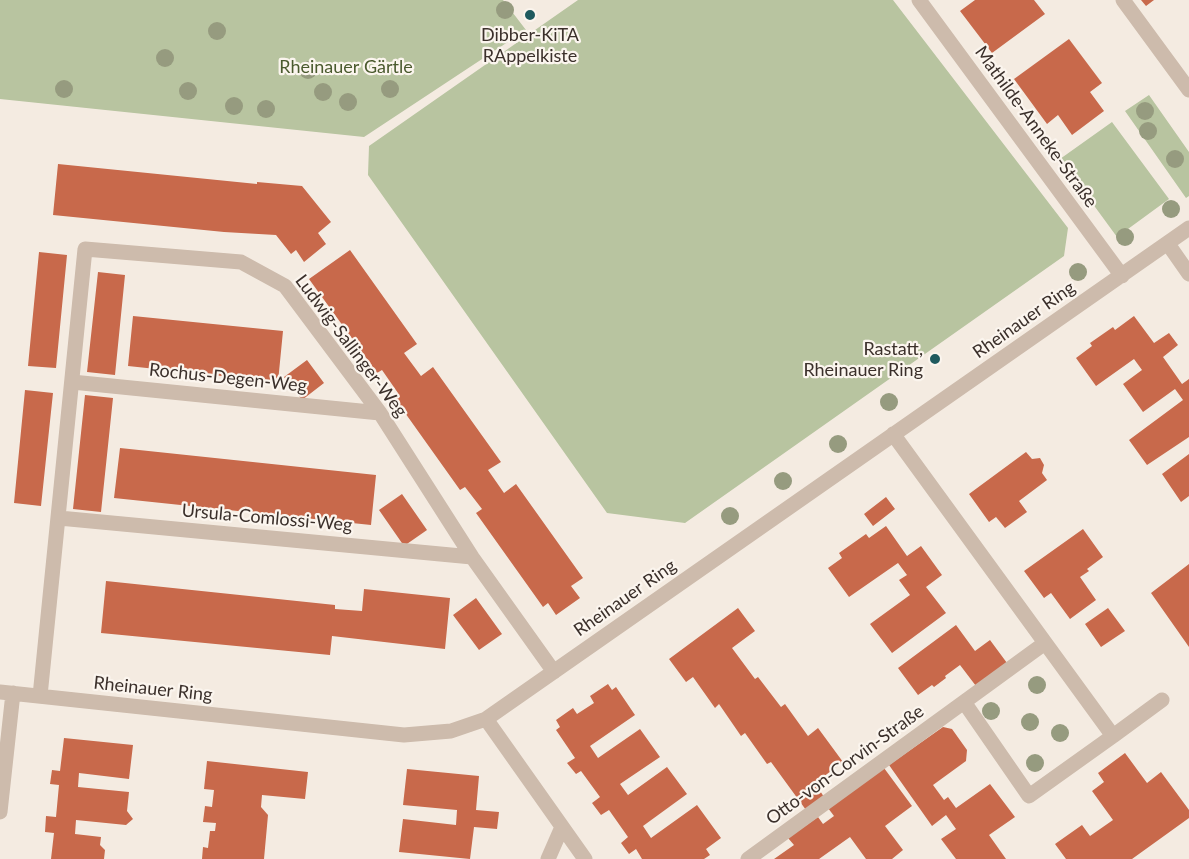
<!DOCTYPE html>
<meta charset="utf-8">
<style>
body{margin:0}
canvas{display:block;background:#f4ebe1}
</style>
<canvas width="1189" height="859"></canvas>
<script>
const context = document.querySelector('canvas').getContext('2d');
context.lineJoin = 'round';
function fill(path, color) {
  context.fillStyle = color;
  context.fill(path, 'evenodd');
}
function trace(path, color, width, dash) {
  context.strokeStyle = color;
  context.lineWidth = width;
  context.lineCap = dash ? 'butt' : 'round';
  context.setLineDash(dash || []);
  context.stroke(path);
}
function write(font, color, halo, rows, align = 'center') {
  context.font = font + ' Lato,sans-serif';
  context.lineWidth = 4.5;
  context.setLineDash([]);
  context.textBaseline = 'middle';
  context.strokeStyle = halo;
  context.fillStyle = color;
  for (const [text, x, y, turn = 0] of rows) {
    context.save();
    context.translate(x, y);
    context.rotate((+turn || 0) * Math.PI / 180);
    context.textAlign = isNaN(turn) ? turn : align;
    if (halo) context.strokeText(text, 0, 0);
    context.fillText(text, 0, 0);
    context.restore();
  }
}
const green = new Path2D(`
 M 0,0 L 503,0 L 526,30 L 364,137 L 0,99 Z
 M 578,0 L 893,0 L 1068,228 L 1064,256 L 685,523 L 607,513 L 368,175 L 369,146 Z
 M 1149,95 L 1189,152 L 1189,196 L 1186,198 L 1125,111 Z
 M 1112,122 L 1169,199 L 1117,237 L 1060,159 Z`);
const building = new Path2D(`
 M 975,0 L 1034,0 L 1045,14 L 992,53 L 960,11 Z
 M 1141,0 L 1154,0 L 1146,6 Z
 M 1069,39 L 1102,83 L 1090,92 L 1104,111 L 1072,135 L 1058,115 L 1047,124 L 1014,79 Z
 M 58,164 L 257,184 L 257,182 L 302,186 L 331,222 L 318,233 L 326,244 L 304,262 L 296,250 L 291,254 L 276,235 L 224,232 L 53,215 Z
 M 350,250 L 417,344 L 404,353 L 421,376 L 433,367 L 501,462 L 488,470 L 504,493 L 516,484 L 583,578 L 571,586 L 580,598 L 556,615 L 548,603 L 543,607 L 476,513 L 482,509 L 465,487 L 460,490 L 393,396 L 398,393 L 382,370 L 377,373 L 309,279 Z
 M 39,252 L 67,255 L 56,368 L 28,366 Z
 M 98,272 L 125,275 L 115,375 L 87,372 Z
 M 133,316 L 283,331 L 278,382 L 128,366 Z
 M 1134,316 L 1154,343 L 1169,333 L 1178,345 L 1163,357 L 1182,384 L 1189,379 L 1189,437 L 1147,465 L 1129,440 L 1183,400 L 1175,389 L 1143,412 L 1123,384 L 1142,370 L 1134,359 L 1096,386 L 1076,358 L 1092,346 L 1090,343 L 1113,327 L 1115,330 Z
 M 307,360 L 324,383 L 302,400 L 284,377 Z
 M 25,390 L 53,393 L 41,506 L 14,503 Z
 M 85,395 L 113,398 L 101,512 L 73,509 Z
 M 120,448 L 376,475 L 371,525 L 114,498 Z
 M 1026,452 L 1032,459 L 1040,458 L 1044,465 L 1042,473 L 1047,480 L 1019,501 L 1027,512 L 1005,528 L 996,517 L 989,522 L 969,494 Z
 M 1189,454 L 1189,496 L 1181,502 L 1162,474 Z
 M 402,494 L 427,530 L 404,546 L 379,510 Z
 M 886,497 L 895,509 L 873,526 L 864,514 Z
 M 886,526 L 907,556 L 921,546 L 942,575 L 926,587 L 946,613 L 892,653 L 870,624 L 910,595 L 899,580 L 907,575 L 898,563 L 849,597 L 828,568 L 842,558 L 839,553 L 866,534 L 869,538 Z
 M 1083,529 L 1103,557 L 1087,569 L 1089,571 L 1080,577 L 1096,600 L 1070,619 L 1051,593 L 1044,598 L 1024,571 Z
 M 1189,564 L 1189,647 L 1151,593 Z
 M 106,581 L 335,605 L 335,609 L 362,611 L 364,589 L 450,598 L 445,649 L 332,636 L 330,655 L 101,633 Z
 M 476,598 L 502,634 L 479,650 L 453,615 Z
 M 738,608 L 755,631 L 732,648 L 755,679 L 758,677 L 781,707 L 785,704 L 808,736 L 818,728 L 843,762 L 815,783 L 824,797 L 806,810 L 771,762 L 767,764 L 745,733 L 741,736 L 719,704 L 715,708 L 693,677 L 686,682 L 669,659 Z
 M 1108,608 L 1125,631 L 1101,647 L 1085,624 Z
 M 956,625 L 975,651 L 990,640 L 1007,663 L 976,686 L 960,665 L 945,676 L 946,678 L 934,687 L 932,685 L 918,695 L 898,668 Z
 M 608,684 L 612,690 L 616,687 L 635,715 L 590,746 L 598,758 L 640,729 L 660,757 L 620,784 L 628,795 L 667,767 L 687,794 L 643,826 L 651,838 L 697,805 L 721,838 L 706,849 L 710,855 L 704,859 L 642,859 L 636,849 L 629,854 L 621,843 L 628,837 L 609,810 L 601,815 L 592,803 L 600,797 L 581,771 L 576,774 L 567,763 L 575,758 L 556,730 L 560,727 L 556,720 L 573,708 L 577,714 L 594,703 L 590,696 Z
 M 943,727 L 952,729 L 967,750 L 966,761 L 933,785 L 944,800 L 948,797 L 956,808 L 990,784 L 1015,817 L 989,835 L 1006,859 L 956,859 L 941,839 L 956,829 L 946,815 L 932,826 L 889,765 Z
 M 64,738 L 133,745 L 129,779 L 79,773 L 78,787 L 129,792 L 127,811 L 133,819 L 126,825 L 76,820 L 75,834 L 101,837 L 100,845 L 105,850 L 104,859 L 51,859 L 54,833 L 45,832 L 46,816 L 56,817 L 59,785 L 50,784 L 52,770 L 60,771 Z
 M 1125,753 L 1147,783 L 1161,772 L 1189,810 L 1189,818 L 1132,859 L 1066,859 L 1055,844 L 1082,825 L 1090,836 L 1113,820 L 1092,791 L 1104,782 L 1098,773 Z
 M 207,761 L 308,772 L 305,799 L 262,795 L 261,807 L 268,815 L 264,859 L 202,859 L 203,847 L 208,848 L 210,831 L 215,831 L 216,823 L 203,822 L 205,806 L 212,807 L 214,790 L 204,789 Z
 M 884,768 L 912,806 L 885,826 L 903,850 L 892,859 L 866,859 L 850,837 L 819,859 L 774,859 L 794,845 L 788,838 L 818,817 L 823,824 L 834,816 L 828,808 Z
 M 407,769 L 479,776 L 476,810 L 499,812 L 497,829 L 474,827 L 470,859 L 399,852 L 403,819 L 456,825 L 457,810 L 403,805 Z`);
const street = new Path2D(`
 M 919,0 L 1122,276
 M 1123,0 L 1189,90
 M 1168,244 L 1189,274
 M 72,382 L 380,413
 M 893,434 L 1113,736 L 1029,796 L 964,702 L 1045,643
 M 59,518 L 472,557
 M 0,692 L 404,735 L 451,731 L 486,719 L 1189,228
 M 40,696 L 85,249 L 241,262 L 285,286 L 380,413 L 472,557 L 554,672
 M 486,719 L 585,859
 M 1113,736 L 1162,700
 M 0,812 L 13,693
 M 548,859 L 562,827
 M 748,859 L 964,702`);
const trees = [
 [505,10],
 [217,31],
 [165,58],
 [308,70],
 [64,89],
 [390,89],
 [188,91],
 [323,92],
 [348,102],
 [234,106],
 [266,109],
 [1145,111],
 [1148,131],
 [1175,159],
 [1171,209],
 [1125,237],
 [1078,272],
 [889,402],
 [838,444],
 [783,481],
 [730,516],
 [1037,685],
 [991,711],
 [1030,722],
 [1060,733],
 [1035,763]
];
const markers = [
 [530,15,6,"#1f5a5e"],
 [935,359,6,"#1f5a5e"]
];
const poiNames = [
 ["Dibber-KiTA",530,35],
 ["RAppelkiste",530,56],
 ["Rastatt,",923,349,"right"],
 ["Rheinauer Ring",923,370,"right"]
];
const parkNames = [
 ["Rheinauer Gärtle",346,67]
];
const streetNames = [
 ["Mathilde-Anneke-Straße",1036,127,54],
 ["Rheinauer Ring",1024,320,-35],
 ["Ludwig-Sallinger-Weg",351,346,53],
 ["Rochus-Degen-Weg",228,378,6],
 ["Ursula-Comlossi-Weg",267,518,5],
 ["Rheinauer Ring",625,598,-35],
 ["Rheinauer Ring",153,689,6],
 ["Otto-von-Corvin-Straße",845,765,-36]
];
fill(green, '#b8c4a0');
fill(building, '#c8694b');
trace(street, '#cdbbac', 15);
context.fillStyle = '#969b7f';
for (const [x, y] of trees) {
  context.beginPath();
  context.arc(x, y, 9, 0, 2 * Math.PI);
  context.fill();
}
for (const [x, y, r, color] of markers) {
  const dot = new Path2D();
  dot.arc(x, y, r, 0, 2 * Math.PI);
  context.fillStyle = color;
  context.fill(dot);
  trace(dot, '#fbf5ee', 2);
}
write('18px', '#3b302b', '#fbf5ee', poiNames);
write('18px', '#4a5a2e', '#fbf5ee', parkNames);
write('18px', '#3b302b', '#fbf5ee', streetNames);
</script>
